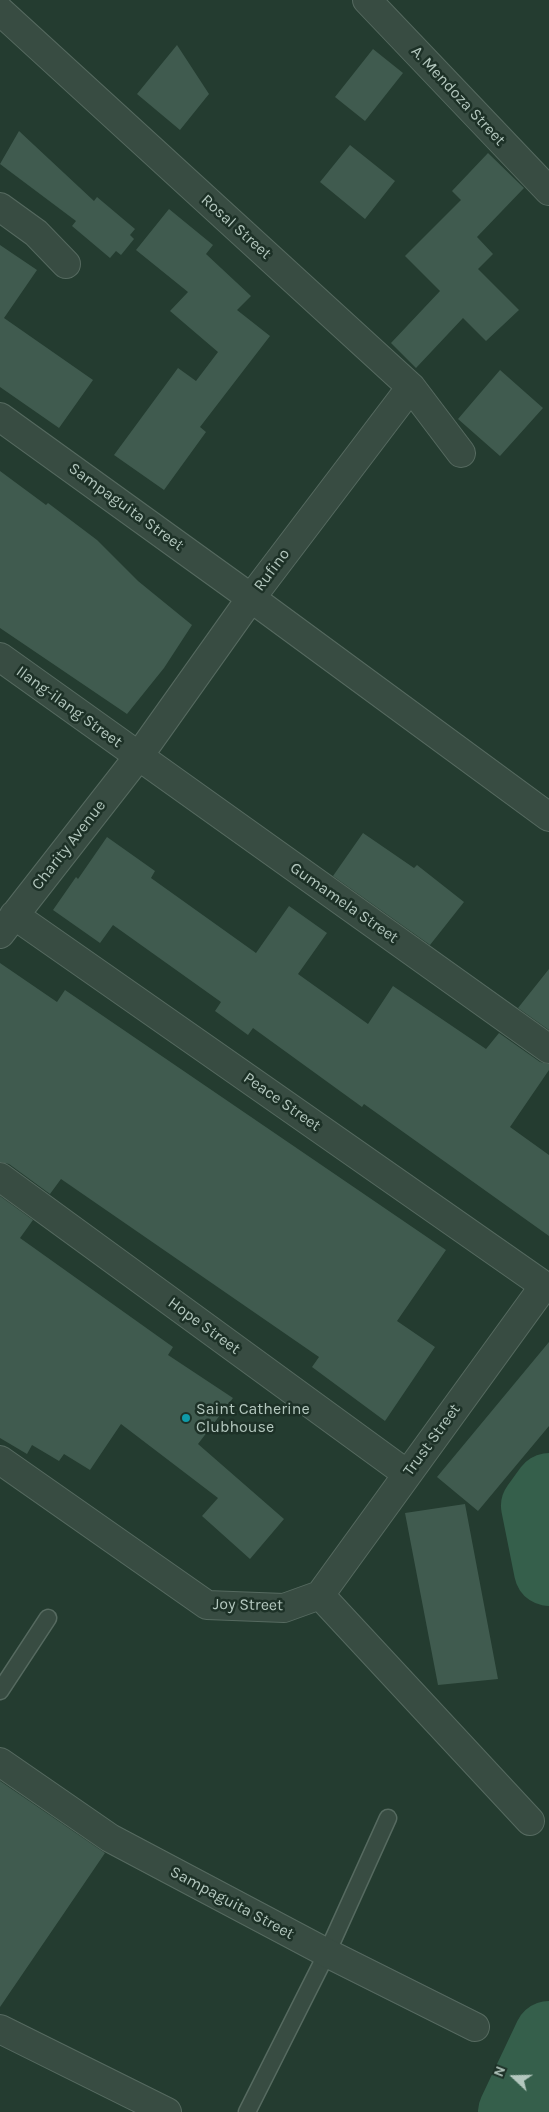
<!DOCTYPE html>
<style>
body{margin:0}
#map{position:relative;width:549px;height:2112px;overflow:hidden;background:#243c30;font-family:Karla,sans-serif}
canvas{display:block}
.north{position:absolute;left:489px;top:2052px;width:50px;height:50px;-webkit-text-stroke:4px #1d3127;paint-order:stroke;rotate:291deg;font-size:14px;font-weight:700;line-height:20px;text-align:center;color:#b3c7be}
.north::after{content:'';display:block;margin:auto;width:18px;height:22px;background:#b3c7be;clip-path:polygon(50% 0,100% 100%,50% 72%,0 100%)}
</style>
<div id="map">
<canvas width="549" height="2112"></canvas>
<div class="north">N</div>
</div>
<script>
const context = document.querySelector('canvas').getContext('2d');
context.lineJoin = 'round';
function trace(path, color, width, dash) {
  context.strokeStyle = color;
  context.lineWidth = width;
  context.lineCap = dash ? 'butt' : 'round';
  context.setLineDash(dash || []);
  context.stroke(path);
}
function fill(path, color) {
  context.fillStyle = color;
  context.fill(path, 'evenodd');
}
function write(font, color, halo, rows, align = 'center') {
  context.font = font + ' Karla,sans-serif';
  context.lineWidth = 5;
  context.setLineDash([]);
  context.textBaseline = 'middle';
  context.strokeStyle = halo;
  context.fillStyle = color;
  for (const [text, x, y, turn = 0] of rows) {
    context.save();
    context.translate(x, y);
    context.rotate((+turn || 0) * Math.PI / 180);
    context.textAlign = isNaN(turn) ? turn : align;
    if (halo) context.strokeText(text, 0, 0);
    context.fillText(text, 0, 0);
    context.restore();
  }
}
const river = new Path2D(`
 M 549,1488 L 536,1506 L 549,1571
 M 513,2112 L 549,2036`);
const building = new Path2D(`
 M 177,45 L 209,94 L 180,130 L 137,94 Z
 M 373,49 L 403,73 L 365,121 L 335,97 Z
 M 19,131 L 94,201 L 97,197 L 135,229 L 130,235 L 134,239 L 121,255 L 116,251 L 110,258 L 72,226 L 76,221 L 0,164 Z
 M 350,145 L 395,181 L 365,219 L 320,182 Z
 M 488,153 L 524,188 L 477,237 L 493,254 L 478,269 L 519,310 L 486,341 L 463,318 L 416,368 L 391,343 L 440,291 L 405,256 L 461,200 L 452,191 Z
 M 169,209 L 213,245 L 206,254 L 251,296 L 237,310 L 270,336 L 200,427 L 206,432 L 164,490 L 114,455 L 178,368 L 196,381 L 218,352 L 170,311 L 188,292 L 136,250 Z
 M 0,245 L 37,270 L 4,318 L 93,380 L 59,428 L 0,387 Z
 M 500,370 L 543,408 L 500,456 L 458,419 Z
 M 0,471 L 46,505 L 48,503 L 97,540 L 138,581 L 192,625 L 164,668 L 127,714 L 0,628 Z
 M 363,833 L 414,868 L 417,865 L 464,902 L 430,945 L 333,876 Z
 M 107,837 L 155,871 L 151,878 L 256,953 L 289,906 L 327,933 L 298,974 L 368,1024 L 393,986 L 486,1049 L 499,1033 L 540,1062 L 549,1064 L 549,1070 L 510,1127 L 549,1155 L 549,1236 L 364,1104 L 362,1107 L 253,1028 L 248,1035 L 215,1011 L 221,1002 L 113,925 L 100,943 L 53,910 L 76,877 L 78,879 Z
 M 0,963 L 57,1002 L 65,990 L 446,1250 L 397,1321 L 435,1347 L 385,1421 L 312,1367 L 319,1357 L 61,1179 L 50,1194 L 9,1164 L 0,1162 Z
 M 549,969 L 549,1030 L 518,1008 Z
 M 0,1196 L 33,1220 L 20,1238 L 173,1347 L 168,1355 L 233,1398 L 198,1444 L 284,1519 L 250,1559 L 202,1516 L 218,1498 L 121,1424 L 90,1470 L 64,1454 L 59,1461 L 32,1445 L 27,1454 L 0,1438 Z
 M 549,1342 L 549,1426 L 478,1511 L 437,1477 Z
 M 465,1504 L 498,1679 L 438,1685 L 405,1513 Z
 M 0,1781 L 105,1853 L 0,2007 Z`);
const service = new Path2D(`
 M 0,1691 L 48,1618
 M 247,2112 L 327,1953 L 388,1818`);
const minor = new Path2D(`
 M 367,0 L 549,191
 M 0,11 L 411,387 L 461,453
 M 0,207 L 36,233 L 66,264
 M 0,417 L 251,598 L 549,817
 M 0,657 L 549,1049
 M 14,915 L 549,1289
 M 0,934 L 138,757 L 251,598 L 411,387
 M 0,1177 L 407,1474
 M 0,1460 L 207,1605 L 284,1608 L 320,1595
 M 320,1595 L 544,1286
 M 320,1595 L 530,1821
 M 0,1762 L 110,1838 L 327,1953 L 475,2027
 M 0,2029 L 167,2112`);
const markers = [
 [186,1418,5,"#0f9aa8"]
];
const streetNames = [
 ["A. Mendoza Street",458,96,47],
 ["Rosal Street",236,227,42],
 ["Sampaguita Street",126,507,36],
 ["Rufino",272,570,-53],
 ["Ilang-ilang Street",69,707,36],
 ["Charity Avenue",69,845,-52],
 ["Gumamela Street",344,903,35],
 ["Peace Street",282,1102,35],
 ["Hope Street",204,1326,36],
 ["Trust Street",432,1440,-54],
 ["Joy Street",248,1605,1],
 ["Sampaguita Street",232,1903,28]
];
const poiNames = [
 ["Saint Catherine",196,1409],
 ["Clubhouse",196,1427]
];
trace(river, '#355f4b', 70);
fill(building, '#405b4f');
trace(service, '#566a60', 19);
trace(minor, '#566a60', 30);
trace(service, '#384c42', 16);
trace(minor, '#384c42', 28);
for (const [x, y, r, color] of markers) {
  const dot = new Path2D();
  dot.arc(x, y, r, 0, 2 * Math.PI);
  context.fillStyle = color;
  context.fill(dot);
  trace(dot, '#1d3127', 2);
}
write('16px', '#b3c7be', '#1d3127', streetNames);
write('16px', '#b3c7be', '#1d3127', poiNames, 'left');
</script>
